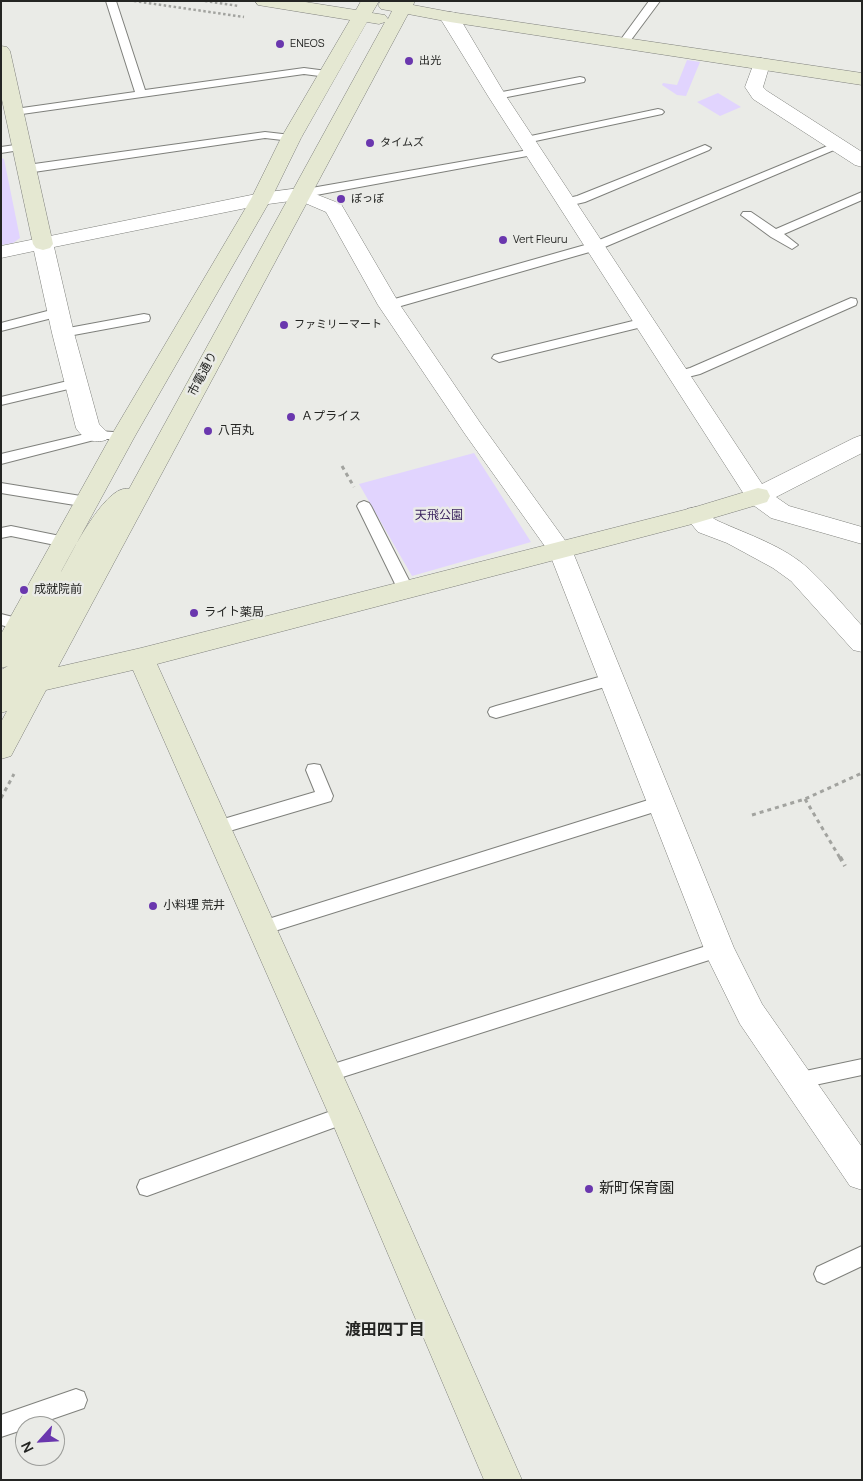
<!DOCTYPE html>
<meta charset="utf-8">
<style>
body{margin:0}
#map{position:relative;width:863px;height:1481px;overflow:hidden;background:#eaebe7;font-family:Manrope,sans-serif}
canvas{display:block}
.frame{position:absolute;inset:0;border:2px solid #242523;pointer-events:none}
.north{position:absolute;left:15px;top:1416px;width:50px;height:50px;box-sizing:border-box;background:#eaebe7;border:1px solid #9b9c99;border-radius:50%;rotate:244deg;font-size:14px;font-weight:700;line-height:20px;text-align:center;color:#242523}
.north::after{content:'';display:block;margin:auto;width:18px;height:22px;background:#6a37ae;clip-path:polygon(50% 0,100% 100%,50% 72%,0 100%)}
</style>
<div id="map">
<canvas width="863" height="1481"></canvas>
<div class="frame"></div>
<div class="north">N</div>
</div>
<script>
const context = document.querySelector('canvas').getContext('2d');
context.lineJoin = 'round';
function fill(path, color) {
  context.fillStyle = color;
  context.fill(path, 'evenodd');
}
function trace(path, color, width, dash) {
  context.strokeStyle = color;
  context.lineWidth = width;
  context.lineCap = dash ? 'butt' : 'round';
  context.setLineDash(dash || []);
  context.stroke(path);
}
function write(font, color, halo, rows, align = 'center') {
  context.font = font + ' Manrope,"Noto Sans JP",sans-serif';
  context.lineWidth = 5;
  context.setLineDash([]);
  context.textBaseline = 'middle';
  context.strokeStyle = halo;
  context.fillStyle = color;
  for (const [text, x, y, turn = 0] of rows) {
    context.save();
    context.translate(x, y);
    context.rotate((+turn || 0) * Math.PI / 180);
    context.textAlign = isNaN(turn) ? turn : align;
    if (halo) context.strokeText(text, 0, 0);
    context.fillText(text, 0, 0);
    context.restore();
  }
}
const green = new Path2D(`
 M 687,60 L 700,62 L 686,96 L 677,95 L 662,85 L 663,83 L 677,85 Z
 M 718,93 L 741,107 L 720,116 L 697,102 Z
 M 1,158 L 4,159 L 20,238 L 13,243 L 1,245 Z
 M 474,453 L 531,542 L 412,576 L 359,484 Z`);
const pathFar2 = new Path2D(`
 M 134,1 L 244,17
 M 205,1 L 239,6`);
const pathFar1 = new Path2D(`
 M 342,466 L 354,487
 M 1,798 L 14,774
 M 805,799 L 840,858
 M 752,815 L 805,799 L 862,773`);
const path = new Path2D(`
 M 840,857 L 845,866`);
const lane = new Path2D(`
 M 106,1 L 116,1 L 145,90 L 304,68 L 327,71 L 332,74 L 327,77 L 304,74 L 15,115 L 11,114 L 9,112 L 11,110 L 15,109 L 135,92 Z
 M 649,1 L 660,1 L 628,44 L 620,44 L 619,42 Z
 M 580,77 L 584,78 L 585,80 L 584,82 L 497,99 L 491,96 L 497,93 Z
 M 658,109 L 662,110 L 664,112 L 662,114 L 526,143 L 520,140 L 526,137 Z
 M 265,132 L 291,135 L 297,138 L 291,141 L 265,138 L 27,173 L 21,169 L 27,165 Z
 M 837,142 L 841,143 L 843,145 L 841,147 L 600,249 L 394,308 L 389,309 L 383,305 L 384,302 L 592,243 Z
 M 22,144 L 26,145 L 28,147 L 26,149 L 1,153 L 1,147 Z
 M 705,145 L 711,148 L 709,150 L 585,202 L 568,206 L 562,202 L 564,199 L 577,196 Z
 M 534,149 L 540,152 L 538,154 L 300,198 L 294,194 L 300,190 Z
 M 862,192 L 862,200 L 784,234 L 798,245 L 792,249 L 771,237 L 741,215 L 743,212 L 751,212 L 776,229 Z
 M 851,298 L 856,299 L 857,302 L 856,305 L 700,374 L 680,379 L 673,375 L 675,372 L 690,368 Z
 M 59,308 L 65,312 L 64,315 L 1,331 L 1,323 Z
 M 144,314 L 149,315 L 150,318 L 149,321 L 63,337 L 57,333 L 63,329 Z
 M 645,318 L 651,322 L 650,325 L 499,362 L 492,358 L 494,355 Z
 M 76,379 L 81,380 L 83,383 L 81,386 L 1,405 L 1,397 Z
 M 98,431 L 128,433 L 130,436 L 128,439 L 98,439 L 1,464 L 1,454 Z
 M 1,483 L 87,497 L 92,499 L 94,502 L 92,505 L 87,507 L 1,493 Z
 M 364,501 L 369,503 L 371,506 L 414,590 L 411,594 L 406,595 L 401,594 L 398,590 L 357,506 L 359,503 Z
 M 11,526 L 65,537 L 70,538 L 72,542 L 70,546 L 65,547 L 11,536 L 1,538 L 1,528 Z
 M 1,614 L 25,620 L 28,624 L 25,628 L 20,630 L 1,625 Z
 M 613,673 L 619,675 L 621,679 L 619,683 L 496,718 L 490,716 L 488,712 L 490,708 L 496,706 Z
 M 314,764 L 320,765 L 333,796 L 331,801 L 216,835 L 210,833 L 208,828 L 210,823 L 315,792 L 306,770 L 308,765 Z
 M 661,796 L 667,798 L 669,803 L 667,808 L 262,935 L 256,933 L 253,928 L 256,923 L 262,921 Z
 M 719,942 L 725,945 L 728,950 L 725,955 L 327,1082 L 320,1080 L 318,1074 L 320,1068 L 327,1066 Z
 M 862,1059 L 862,1075 L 796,1089 L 789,1087 L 787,1081 L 789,1075 L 796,1073 Z
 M 345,1106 L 352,1109 L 355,1115 L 352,1121 L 147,1196 L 140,1194 L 137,1187 L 140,1180 Z
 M 862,1246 L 862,1266 L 824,1284 L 817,1281 L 814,1274 L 817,1267 Z
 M 76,1389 L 84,1392 L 87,1400 L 84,1408 L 32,1426 L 25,1426 L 25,1429 L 1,1437 L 1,1415 Z`);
const street = new Path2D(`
 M 450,12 L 456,13 L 459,17 L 506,96 L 762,484 L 854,438 L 862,435 L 862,453 L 776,497 L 789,506 L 862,527 L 862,544 L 771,518 L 749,502 L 488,96 L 440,18 L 444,13 Z
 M 761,58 L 767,60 L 770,64 L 763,87 L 767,91 L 862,152 L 862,167 L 855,165 L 753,99 L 745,87 L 755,60 Z
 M 300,188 L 341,204 L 400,305 L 481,424 L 572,550 L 734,948 L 762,1004 L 862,1147 L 862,1190 L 850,1186 L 740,1024 L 708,959 L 549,552 L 465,434 L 378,305 L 326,212 L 298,200 L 261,205 L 54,247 L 74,333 L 99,424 L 110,435 L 106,440 C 94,444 83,439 76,428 L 52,333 L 34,251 L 1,258 L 1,246 L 261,193 Z
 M 696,507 C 706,509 709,517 718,521 C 749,535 784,546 809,569 C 828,587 845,607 862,626 L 862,652 L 853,650 L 791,581 L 773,568 L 727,543 L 698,532 L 684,515 L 687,509 Z`);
const secondary = new Path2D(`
 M 255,1 L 299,1 L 356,10 L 361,1 L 379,1 L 372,13 L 385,15 L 388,19 L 392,11 L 381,9 L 378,5 L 381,1 L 415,1 L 413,5 L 450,12 L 862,73 L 862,85 L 450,22 L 408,14 L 58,667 L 141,648 L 692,508 L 758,488 L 767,490 L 770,496 L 767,502 L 696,523 L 157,664 L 361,1115 L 522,1480 L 484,1480 L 329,1115 L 133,670 L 46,690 L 11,756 L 1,759 L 1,722 L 7,711 L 1,713 L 1,670 L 8,666 L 1,668 L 1,634 L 111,436 L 251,199 L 281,138 L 350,20 L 264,6 L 258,5 ZM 367,22 L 379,24 L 385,22 L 129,489 C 106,483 71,554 61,572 L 135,436 L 271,199 L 301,138 Z
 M 1,46 L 7,47 L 10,51 L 53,244 L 50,248 L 43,250 L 36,248 L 33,244 L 1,95 Z`);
const markers = [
 [280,44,5,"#6a37ae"],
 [409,61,5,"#6a37ae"],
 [370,143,5,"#6a37ae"],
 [341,199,5,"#6a37ae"],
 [503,240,5,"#6a37ae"],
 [284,325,5,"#6a37ae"],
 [291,417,5,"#6a37ae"],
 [208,431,5,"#6a37ae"],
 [24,590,5,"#6a37ae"],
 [194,613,5,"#6a37ae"],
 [153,906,5,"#6a37ae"],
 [589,1189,5,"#6a37ae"]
];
const farPoinames = [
 ["ENEOS",290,44],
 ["出光",419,61],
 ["タイムズ",380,143],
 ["ぽっぽ",351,199],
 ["Vert Fleuru",513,240],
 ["ファミリーマート",294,325]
];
const streetNames = [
 ["市電通り",203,374,-62]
];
const poiNames = [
 ["Ａプライス",301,417],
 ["八百丸",218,431],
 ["成就院前",34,590],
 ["ライト薬局",204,613],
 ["小料理 荒井",163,906]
];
const parkNames = [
 ["天飛公園",439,516]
];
const nearPoinames = [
 ["新町保育園",599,1189]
];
const nearNeighbourhoodnames = [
 ["渡田四丁目",385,1331]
];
fill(green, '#e1d4fe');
trace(lane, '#7f807c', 2);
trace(street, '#7f807c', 1);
trace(secondary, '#7f807c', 1);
trace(pathFar2, '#a2a39f', 2.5, [2.5, 2.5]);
trace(pathFar1, '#a2a39f', 3, [4, 4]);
trace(path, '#a2a39f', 4, [4.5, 4.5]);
fill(lane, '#fff');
fill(street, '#fff');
fill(secondary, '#e5e8d2');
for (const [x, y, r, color] of markers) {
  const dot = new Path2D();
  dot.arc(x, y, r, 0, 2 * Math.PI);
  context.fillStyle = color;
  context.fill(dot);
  trace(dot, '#eaebe7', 2);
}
write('11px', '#242523', '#eaebe7', farPoinames, 'left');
write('12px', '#242523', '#eaebe7', streetNames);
write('12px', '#242523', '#eaebe7', poiNames, 'left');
write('12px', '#371f5b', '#eaebe7', parkNames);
write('15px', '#242523', '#eaebe7', nearPoinames, 'left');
write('bold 16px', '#242523', '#eaebe7', nearNeighbourhoodnames);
</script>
